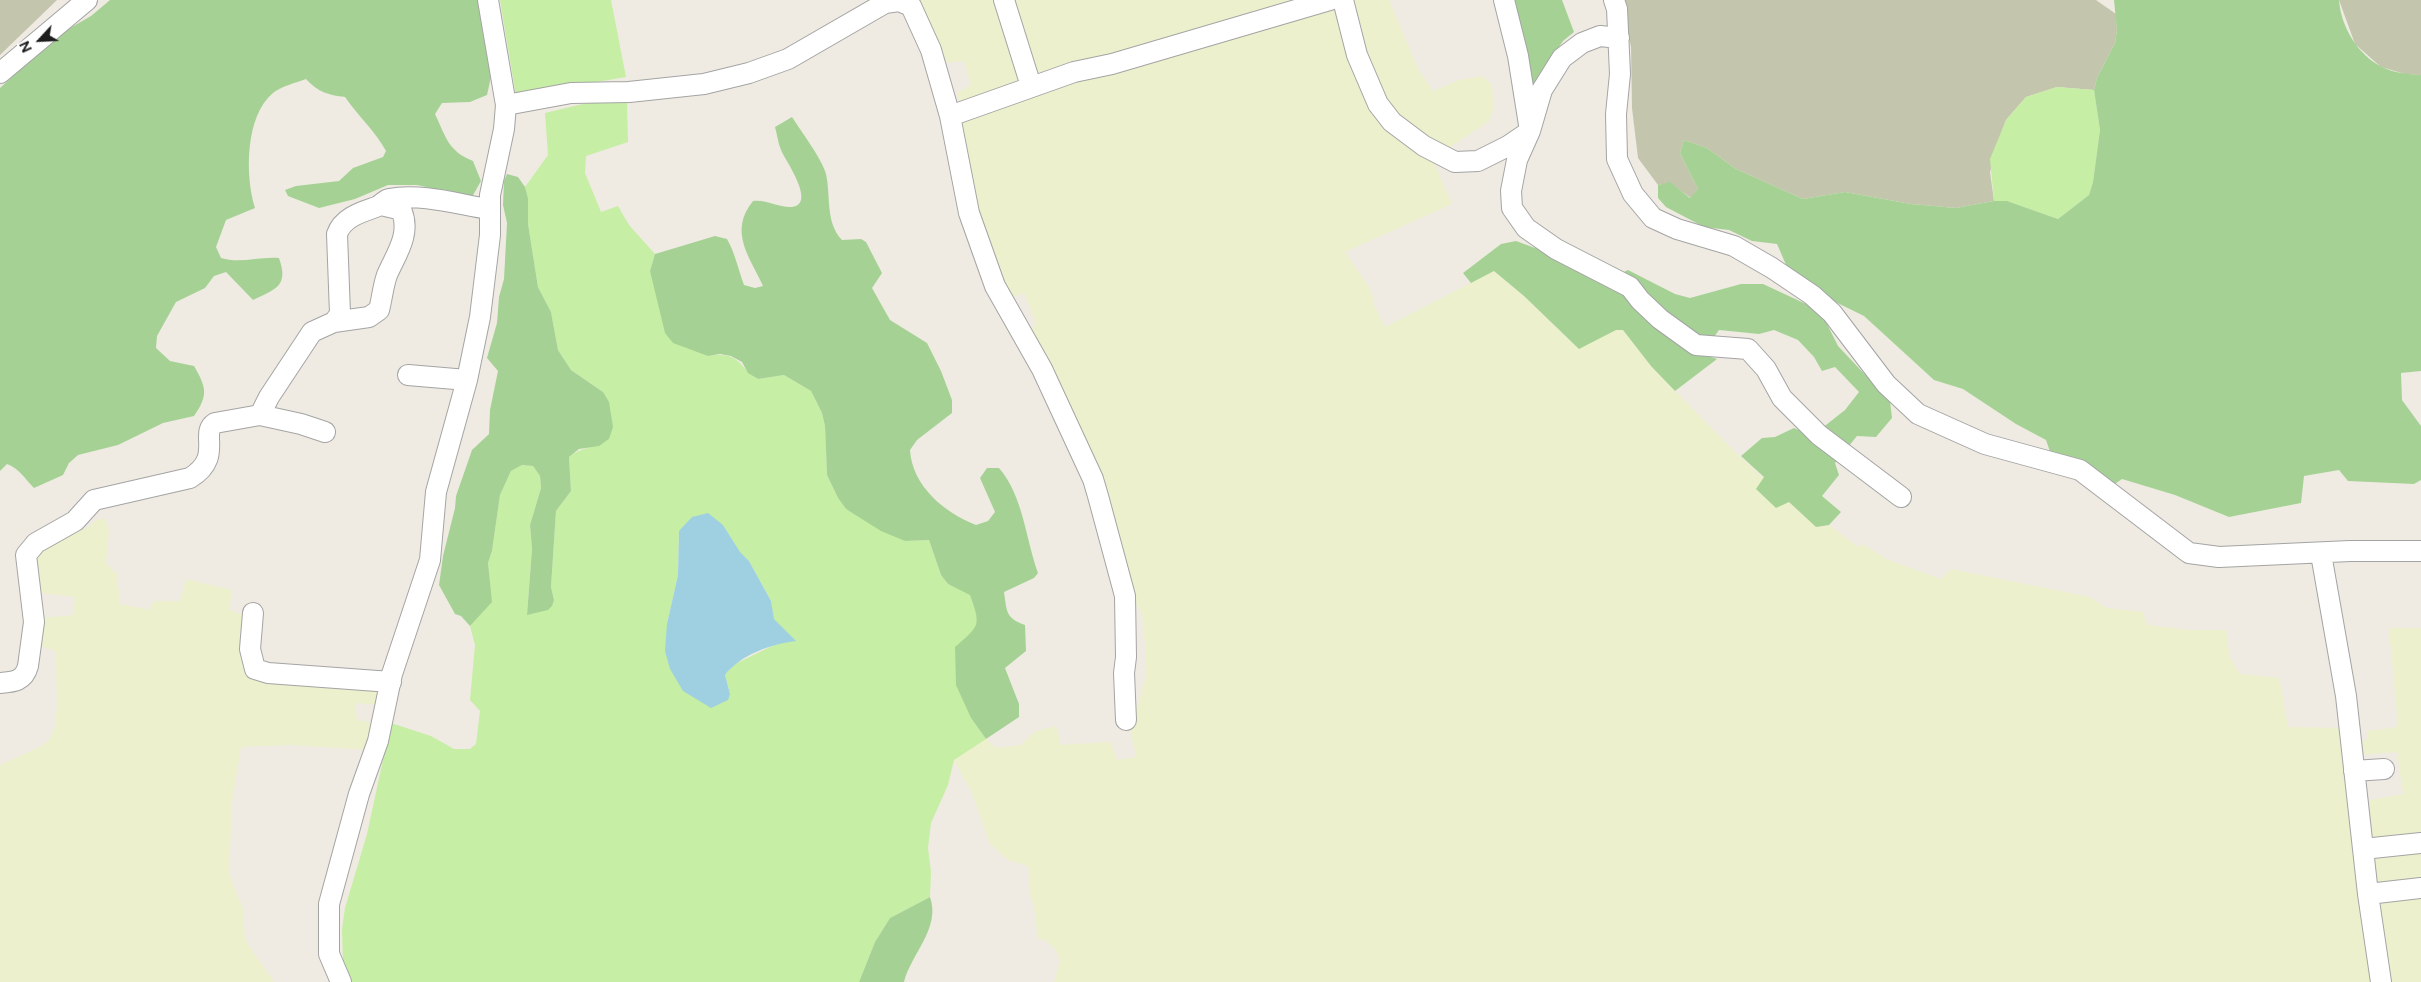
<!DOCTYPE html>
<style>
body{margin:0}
#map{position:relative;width:2421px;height:982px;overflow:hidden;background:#efebe2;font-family:Figtree,sans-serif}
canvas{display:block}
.north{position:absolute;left:15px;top:15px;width:50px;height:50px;-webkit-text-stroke:4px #fff;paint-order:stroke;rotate:245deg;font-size:14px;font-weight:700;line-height:20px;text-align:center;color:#1d1d1d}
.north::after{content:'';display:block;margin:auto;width:18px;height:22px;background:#1d1d1d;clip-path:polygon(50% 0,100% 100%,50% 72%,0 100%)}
</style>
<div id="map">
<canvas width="2421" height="982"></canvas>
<div class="north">N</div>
</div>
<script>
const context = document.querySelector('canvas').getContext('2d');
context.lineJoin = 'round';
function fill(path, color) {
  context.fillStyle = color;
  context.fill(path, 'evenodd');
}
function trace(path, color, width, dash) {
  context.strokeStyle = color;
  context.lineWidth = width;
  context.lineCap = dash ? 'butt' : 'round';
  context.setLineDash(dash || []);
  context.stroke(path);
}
const construction = new Path2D(`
 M 0,0 L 57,0 L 0,55 Z
 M 1621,0 L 2096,0 L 2116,14 L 2117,30 L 2115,43 L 2097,78 L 2094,90 L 2057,87 L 2026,97 L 2006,120 L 1990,172 L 1994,201 L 1956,208 L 1911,204 L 1845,192 L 1803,199 L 1736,169 L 1707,148 L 1684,140 L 1680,153 L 1698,189 L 1691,198 L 1670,183 L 1658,185 L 1638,158 L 1632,108 L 1631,47 Z
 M 2339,0 L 2421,0 L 2421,75 L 2405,74 L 2381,67 L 2355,44 Z`);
const farmland = new Path2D(`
 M 913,0 L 1389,0 L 1418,69 L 1433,91 L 1459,80 L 1483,76 L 1492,85 L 1494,109 L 1489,121 L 1452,146 L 1435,165 L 1452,204 L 1345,252 L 1368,286 L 1373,297 L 1373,303 L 1385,327 L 1494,271 L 1524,296 L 1579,349 L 1616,330 L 1623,330 L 1651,366 L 1732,449 L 1816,527 L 1829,525 L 1857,546 L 1864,545 L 1886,559 L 1941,579 L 1951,569 L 2090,597 L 2106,608 L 2143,612 L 2147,625 L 2190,630 L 2226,630 L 2230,658 L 2240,674 L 2279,678 L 2288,727 L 2339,728 L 2350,778 L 2378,982 L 1054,982 L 1060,961 L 1056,950 L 1045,940 L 1038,939 L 1034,907 L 1030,894 L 1030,871 L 1027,866 L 1008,860 L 990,844 L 972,793 L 954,760 L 986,739 L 996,748 L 1021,745 L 1036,731 L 1056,726 L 1061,745 L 1111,742 L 1117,760 L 1136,757 L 1129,724 L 1138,705 L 1146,676 L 1146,655 L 1142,613 L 1134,601 L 1080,439 L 1031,330 L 1036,324 L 1024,293 L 1012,297 L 1008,295 L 993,258 L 971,187 L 959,129 L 965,119 L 957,93 L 971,85 L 964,61 L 943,63 Z
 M 98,519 L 105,519 L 109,531 L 106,563 L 117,574 L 120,604 L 149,610 L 154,601 L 180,601 L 186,579 L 232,590 L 229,610 L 244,615 L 240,632 L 247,672 L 379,685 L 379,705 L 355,703 L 357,720 L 374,723 L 369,750 L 291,745 L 241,747 L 232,803 L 229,874 L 243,909 L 245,940 L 274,982 L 0,982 L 0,765 L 40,747 L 50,739 L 55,727 L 57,707 L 56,651 L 37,645 L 43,618 L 73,615 L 75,597 L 36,592 L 31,563 L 42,548 L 88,527 Z
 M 2389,628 L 2421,628 L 2421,982 L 2385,982 L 2361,802 L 2403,794 L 2397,752 L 2357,755 L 2355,742 L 2368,740 L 2368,731 L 2398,727 Z`);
const grass = new Path2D(`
 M 500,0 L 611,0 L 626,77 L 516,96 Z
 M 2057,87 L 2094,90 L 2100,130 L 2093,182 L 2089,195 L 2058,219 L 2007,201 L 1994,201 L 1990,159 L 2006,120 L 2026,97 Z
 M 627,101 L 628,142 L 586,156 L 585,173 L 601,212 L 618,206 L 629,225 L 655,254 L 650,271 L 707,356 C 741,351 736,365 758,379 L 784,375 L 811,391 L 822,413 L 825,426 L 827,475 L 838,498 L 846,509 L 905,541 L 929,540 L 941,575 L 948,584 L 970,594 L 978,619 L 974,630 L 956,647 L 971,718 L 986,739 L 954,760 L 948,785 L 931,823 L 928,848 L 931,872 L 930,897 L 890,918 L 875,942 L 859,982 L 351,982 L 343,962 L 342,929 L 345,908 L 367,834 L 391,723 L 431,736 L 454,749 L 470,749 L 476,744 L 480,711 L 470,700 L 475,645 L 470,626 L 491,602 L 488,563 L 492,551 L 500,495 L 511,471 L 522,465 L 533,466 L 540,476 L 541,488 L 530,525 L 532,549 L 527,614 L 554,600 L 551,587 L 556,511 L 571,491 L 569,457 C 582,446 595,449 609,439 L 603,392 L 571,370 L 558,350 L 551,312 L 538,287 L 528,224 L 528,198 L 525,187 L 548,155 L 545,113 L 591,102 ZM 723,525 L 740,553 L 749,561 L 771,601 L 776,644 L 733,665 L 725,675 L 730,694 L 667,624 L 678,575 L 679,531 Z`);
const forest = new Path2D(`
 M 110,0 L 482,0 L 491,77 L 487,95 L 470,102 L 442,103 L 435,114 C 446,137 448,151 473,161 L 481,181 L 472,197 L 417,185 L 388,185 L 355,199 L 319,208 L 288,196 L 285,190 L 296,186 L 339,181 L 353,168 L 383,157 L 386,151 C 376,132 358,116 345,97 C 328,95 318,92 306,79 C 295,83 282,86 273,93 C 245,116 245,176 255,208 L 226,220 L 216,247 L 221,258 C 241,264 259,256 279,258 C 289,286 276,289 253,300 L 226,272 L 214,276 L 205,288 L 176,302 L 157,336 L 156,348 L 170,361 L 194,366 C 206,387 209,395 194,416 L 163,423 L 118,445 L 78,455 L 69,463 L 63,475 L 34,488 C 24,478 20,469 7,464 L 0,471 L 0,88 L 58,35 L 91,16 Z
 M 1513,0 L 1562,0 L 1574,32 L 1563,41 L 1530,89 Z
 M 2114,0 L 2339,0 C 2341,27 2358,55 2382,67 C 2394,73 2408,74 2421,75 L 2421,371 L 2401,373 L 2402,400 L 2421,426 L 2421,480 L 2414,484 L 2348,481 L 2339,470 L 2304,476 L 2301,503 L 2229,517 L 2175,495 L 2122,479 L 2102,493 L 2055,466 L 2046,440 L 2016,424 L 1963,389 L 1934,380 L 1864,316 L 1815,292 L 1787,267 L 1777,244 L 1752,241 L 1729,230 L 1704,227 L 1666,207 L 1658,198 L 1658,185 L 1670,182 L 1690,198 L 1698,189 L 1680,153 L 1684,140 L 1707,148 L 1736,169 L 1803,199 L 1845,192 L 1911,204 L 1956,208 L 1994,201 L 2007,201 L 2058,219 L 2089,195 L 2093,182 L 2100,130 L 2094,90 L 2097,78 L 2115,43 L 2117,30 Z
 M 792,117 C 801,131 822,159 826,174 C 831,196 825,222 842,240 L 861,239 L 866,242 L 882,273 L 872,288 L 890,320 L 927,343 L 941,371 L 952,400 L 952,413 L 917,440 L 910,450 C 912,486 945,513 976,525 L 988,521 L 995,512 L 980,478 L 987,468 L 999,468 C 1023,495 1026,540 1038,573 L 1034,578 L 1004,592 C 1007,611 1005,618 1025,625 L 1026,651 L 1005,668 L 1019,704 L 1019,717 L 986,739 L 971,718 L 956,685 L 955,647 C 980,625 981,626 970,595 L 948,584 L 941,575 L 929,540 L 905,541 L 881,531 L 846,509 L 838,498 L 827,475 L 825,426 L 822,413 L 811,391 L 784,375 L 758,379 L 748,373 L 742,362 L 731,356 L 720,354 L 708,356 L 673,343 L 665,333 L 650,271 L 655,254 L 715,236 L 727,239 C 735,253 738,269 744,285 L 755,288 L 763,286 C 750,257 728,232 753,201 C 766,199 779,208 792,207 C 817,204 785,160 781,150 C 778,143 777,134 775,127 Z
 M 507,174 L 518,177 L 525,187 L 528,198 L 528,224 L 538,287 L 551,312 L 558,350 L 571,370 L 603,392 L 609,402 L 613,427 L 609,439 L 599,446 L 579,449 L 569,457 L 571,491 L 556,511 L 551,587 L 554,600 L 552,606 L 548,610 L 527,615 L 532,549 L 530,525 L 541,488 L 540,476 L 533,466 L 522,465 L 511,471 L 500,495 L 492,551 L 488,563 L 492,602 L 470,626 L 461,616 L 455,614 L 439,585 L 443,556 L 455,508 L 456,496 L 472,450 L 489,434 L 490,410 L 498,371 L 487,358 L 497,323 L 499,297 L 504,279 L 507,223 L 503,205 L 504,181 Z
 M 1516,241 L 1546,252 L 1601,283 L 1628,270 L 1675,294 L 1690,298 L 1741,284 L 1763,284 L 1806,304 L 1822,314 L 1838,346 L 1890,401 L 1892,418 L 1876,437 L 1857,436 L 1835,463 L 1839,475 L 1822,496 L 1841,512 L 1829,525 L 1816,527 L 1789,502 L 1776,508 L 1756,489 L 1764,477 L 1741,456 L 1762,438 L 1775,437 L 1794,428 L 1812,436 L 1845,410 L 1859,392 L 1835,367 L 1822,371 L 1814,357 L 1798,340 L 1774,330 L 1759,334 L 1719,330 L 1702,354 L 1717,359 L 1675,391 L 1651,366 L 1623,330 L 1616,330 L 1579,349 L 1524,296 L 1494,271 L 1471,283 L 1463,273 L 1501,244 Z
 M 930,897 C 941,928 911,954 904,982 L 859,982 L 875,942 L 890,918 Z`);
const water = new Path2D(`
 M 708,513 L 723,525 L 740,552 L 749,561 L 771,601 L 774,619 L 796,641 C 771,644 740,655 725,675 L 730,694 L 728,700 L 711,708 L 683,691 L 670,669 L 665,651 L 667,624 L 678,575 L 679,531 L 692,517 Z`);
const minor = new Path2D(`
 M 1004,0 L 1031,86
 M 1343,0 L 1357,55 L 1378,104 L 1392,122 L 1424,146 L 1455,162 L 1478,161 L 1508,146 L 1530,131 L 1542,90 L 1562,58 L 1582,43 L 1600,36 L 1619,38
 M 1504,0 L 1518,56 L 1530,131 L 1517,160 L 1511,191 L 1512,208 L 1526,228 L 1556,249 L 1630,287 L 1640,300 L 1660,319 L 1696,345 L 1748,349 L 1766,369 L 1782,398 L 1819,435 L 1901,497
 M 1614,0 L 1617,9 L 1620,74 L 1616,114 L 1617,159 L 1633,194 L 1653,218 L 1677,229 L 1734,246 L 1772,268 L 1812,295 L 1832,313 L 1886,384 L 1918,414 L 1985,444 L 2080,470 L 2189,553 L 2219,557 L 2350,551 L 2421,551
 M 0,73 L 87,0
 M 506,105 L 571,93 L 629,92 L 704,84 L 749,73 L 788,59 L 885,3 L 899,1 L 911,6 L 931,50 L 950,116 L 969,213 L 995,286 L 1042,369 L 1093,479 L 1098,496 L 1125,596 L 1126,657 L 1124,673 L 1126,720
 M 950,116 L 1074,72 L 1112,64 L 1330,0
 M 334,322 L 340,314 L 337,234 C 343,217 362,212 376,207 C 382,205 384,200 389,199 C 421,193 457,204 488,209
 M 408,375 L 467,380
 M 260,415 L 269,397 L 312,332 L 334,322 L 369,317 L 379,310 C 382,299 383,286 387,275 C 395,256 411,235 402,212 L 398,209 L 381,205
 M 2321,554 L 2346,696 L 2368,894 L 2381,982
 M 253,613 L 250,649 L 255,669 L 268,673 L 391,682
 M 0,683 C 14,682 24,681 28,666 L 34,622 L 26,555 L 36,543 L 75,521 L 94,500 L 190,478 C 224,457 199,433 215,423 L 260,415 L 301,424 L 325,432
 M 2354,771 L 2384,769
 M 2363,849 L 2421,843
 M 2368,894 L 2421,888
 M 341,982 L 329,954 L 329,904 L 359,794 L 378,741 L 392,674 L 430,560 L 436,492 L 467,380 L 480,317 L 490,235 L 490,195 L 504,129 L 506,105 L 488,0`);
fill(construction, '#c4c5ad');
fill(farmland, '#ecf0cc');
fill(grass, '#c6eea4');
fill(forest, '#a5d294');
fill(water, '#9fd0e1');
trace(minor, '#a4a4a4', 22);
trace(minor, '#fff', 20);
</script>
